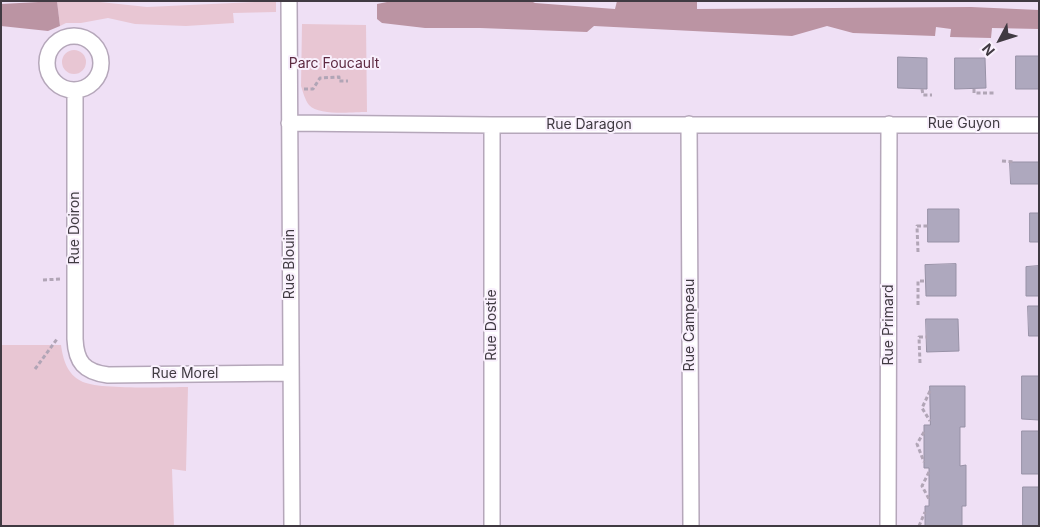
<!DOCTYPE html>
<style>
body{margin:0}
#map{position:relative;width:1040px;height:527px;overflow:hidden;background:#efe0f5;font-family:Inter,sans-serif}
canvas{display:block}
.frame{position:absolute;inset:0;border:2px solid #403a42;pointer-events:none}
.north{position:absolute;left:975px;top:15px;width:50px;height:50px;-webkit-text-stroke:4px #f9f0fd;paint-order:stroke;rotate:230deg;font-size:14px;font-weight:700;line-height:20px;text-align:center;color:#403a42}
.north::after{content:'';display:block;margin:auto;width:18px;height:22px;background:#403a42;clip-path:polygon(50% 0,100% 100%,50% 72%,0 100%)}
</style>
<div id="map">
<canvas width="1040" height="527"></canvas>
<div class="frame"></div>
<div class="north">N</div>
</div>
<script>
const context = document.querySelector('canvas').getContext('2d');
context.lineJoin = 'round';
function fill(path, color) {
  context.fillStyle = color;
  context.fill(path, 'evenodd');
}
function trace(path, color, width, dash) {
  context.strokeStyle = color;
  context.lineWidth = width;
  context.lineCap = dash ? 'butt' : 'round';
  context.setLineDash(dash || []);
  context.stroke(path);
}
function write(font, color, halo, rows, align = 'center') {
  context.font = font + ' Inter,sans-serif';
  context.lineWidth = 4;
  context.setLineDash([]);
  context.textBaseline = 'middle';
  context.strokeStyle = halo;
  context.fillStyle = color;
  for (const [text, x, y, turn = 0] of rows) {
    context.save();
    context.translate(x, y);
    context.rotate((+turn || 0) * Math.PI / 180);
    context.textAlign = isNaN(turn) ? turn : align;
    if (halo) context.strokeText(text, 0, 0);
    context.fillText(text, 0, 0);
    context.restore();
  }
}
const green = new Path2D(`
 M 57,1 L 100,2 L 147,7 L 276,1 L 276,12 L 233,13 L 234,23 L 186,26 L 135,24 L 108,18 L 81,23 L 66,23 L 60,26 Z
 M 302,24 L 366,25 L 367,112 C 353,112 319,116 309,105 C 305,100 303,92 301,86 Z
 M62 62a12 12 0 1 1 24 0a12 12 0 1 1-24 0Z
 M 1,345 L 61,345 C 63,359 67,374 81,381 C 96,390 166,387 188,387 L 186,471 L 172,469 L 174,526 L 1,526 Z`);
const forest = new Path2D(`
 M 57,1 L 60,26 L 48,31 L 1,26 L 1,4 Z
 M 392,1 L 531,1 L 535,3 L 615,9 L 617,1 L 697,1 L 697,9 L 971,7 L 1039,10 L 1039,29 L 992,28 L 991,38 L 950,37 L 951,29 L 936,27 L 935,36 L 853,33 L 827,26 L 792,36 L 594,26 L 587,32 L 480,28 L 425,28 L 382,23 L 377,19 L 377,4 Z`);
const building = new Path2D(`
 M 1016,56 L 1039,56 L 1039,89 L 1016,89 Z
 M 898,57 L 927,58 L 927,89 L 898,88 Z
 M 955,58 L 985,58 L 986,88 L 955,89 Z
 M 1010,162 L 1039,162 L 1039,184 L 1011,184 Z
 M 928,209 L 959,209 L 959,242 L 928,242 Z
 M 1030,213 L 1039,213 L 1039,242 L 1030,242 Z
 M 956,264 L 956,296 L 926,296 L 925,265 Z
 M 1039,266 L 1039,296 L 1026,296 L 1026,267 Z
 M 1028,306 L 1039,306 L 1039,336 L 1029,336 Z
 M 926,319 L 958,319 L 959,351 L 927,352 Z
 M 1022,376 L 1039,376 L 1039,420 L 1022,419 Z
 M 930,386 L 965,386 L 965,427 L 960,427 L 960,466 L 966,465 L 966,506 L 962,506 L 962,526 L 925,526 L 925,506 L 929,506 L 929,468 L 924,468 L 924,425 L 930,425 Z
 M 1022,431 L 1039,431 L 1039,474 L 1022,474 Z
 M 1023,487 L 1039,487 L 1039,526 L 1023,526 Z`);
const path = new Path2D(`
 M 304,89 L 313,89 L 320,78 L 339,77 L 339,81 L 348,81
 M 922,89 L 923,95 L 932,95
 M 974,89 L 974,93 L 995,93
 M 1038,89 L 1039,89
 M 1002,161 L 1015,162
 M 918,252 L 917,226 L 928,226
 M 43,280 L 60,279
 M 918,305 L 918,281 L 926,281
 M 920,363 L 919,337 L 927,337
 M 35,369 L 57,339
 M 930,391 L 922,408 L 930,421
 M 924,432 L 917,444 L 924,462
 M 929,472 L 922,486 L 929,499
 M 919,526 L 925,512`);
const minor = new Path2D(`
 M 289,1 L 292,526
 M47 63a27 27 0 1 1 54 0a27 27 0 1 1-54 0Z
 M 75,90 L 75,339 C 76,362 84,372 108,375 L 290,373
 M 289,123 L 492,125 L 1039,125
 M 689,124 L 691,526
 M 492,125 L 492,526
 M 888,526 L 889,124`);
const parkNames = [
 ["Parc Foucault",334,64]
];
const streetNames = [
 ["Rue Guyon",964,124],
 ["Rue Daragon",589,125],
 ["Rue Doiron",75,228,-90],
 ["Rue Blouin",290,264,-90],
 ["Rue Dostie",492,325,-90],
 ["Rue Campeau",690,325,-90],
 ["Rue Primard",889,325,-90],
 ["Rue Morel",185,374]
];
fill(green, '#e8c6d3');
fill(forest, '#bb94a3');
fill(building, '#aea8be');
trace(building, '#9791a6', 1);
trace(minor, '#b5a7ba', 18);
trace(path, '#b1a5b6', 3, [4, 2.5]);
trace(minor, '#fff', 15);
write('14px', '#5d2a41', '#f9f0fd', parkNames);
write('14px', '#403a42', '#f9f0fd', streetNames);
</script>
